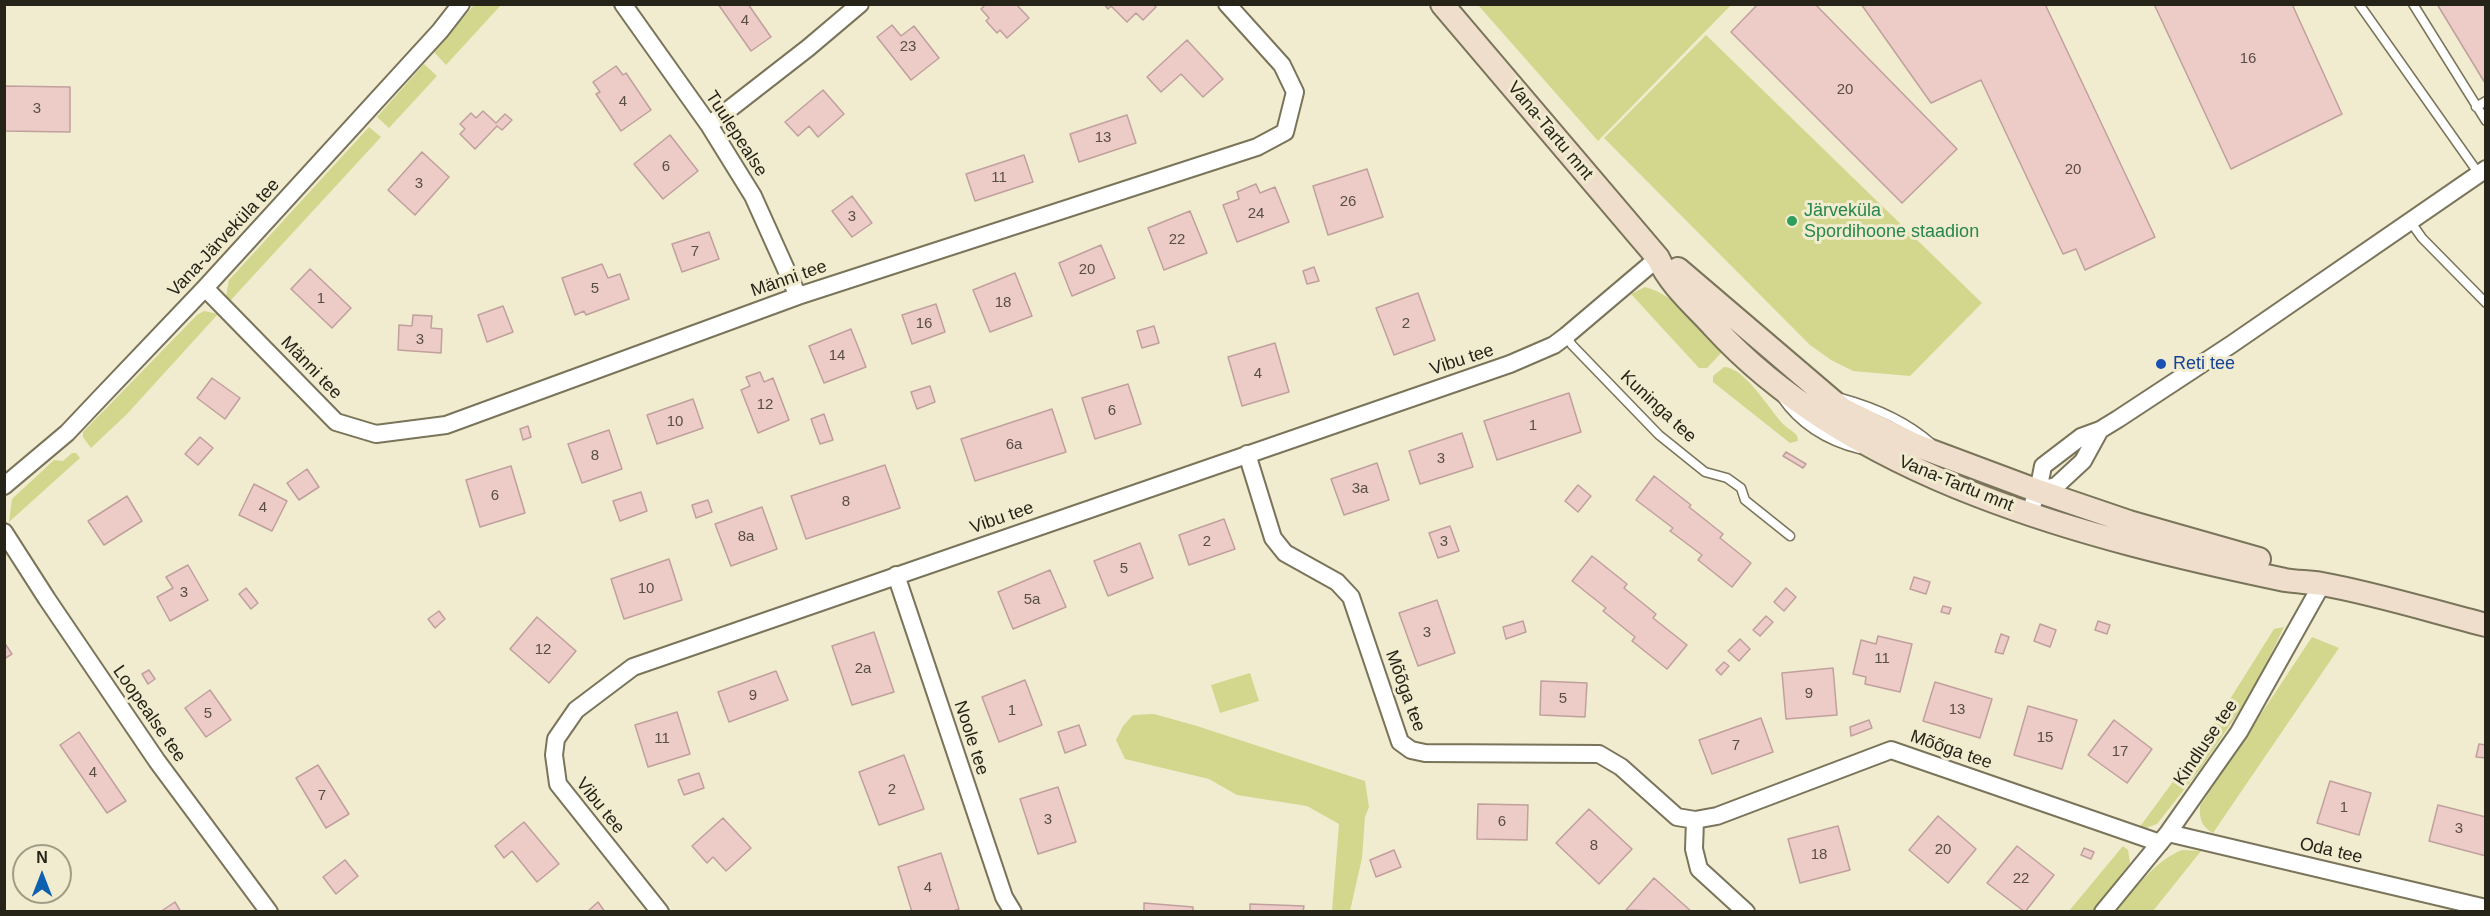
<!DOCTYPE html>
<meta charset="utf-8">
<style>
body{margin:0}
#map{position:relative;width:2490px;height:916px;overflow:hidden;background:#f1eccf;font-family:Helvetica,sans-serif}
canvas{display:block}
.frame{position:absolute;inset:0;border:6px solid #262419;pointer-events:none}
.north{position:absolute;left:12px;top:844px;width:60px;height:60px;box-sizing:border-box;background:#f1eccf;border:2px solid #a09c86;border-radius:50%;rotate:0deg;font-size:16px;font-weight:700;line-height:24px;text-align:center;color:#262419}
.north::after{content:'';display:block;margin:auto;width:21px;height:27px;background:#0b61af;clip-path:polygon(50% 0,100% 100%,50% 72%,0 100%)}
</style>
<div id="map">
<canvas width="2490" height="916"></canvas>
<div class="frame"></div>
<div class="north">N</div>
</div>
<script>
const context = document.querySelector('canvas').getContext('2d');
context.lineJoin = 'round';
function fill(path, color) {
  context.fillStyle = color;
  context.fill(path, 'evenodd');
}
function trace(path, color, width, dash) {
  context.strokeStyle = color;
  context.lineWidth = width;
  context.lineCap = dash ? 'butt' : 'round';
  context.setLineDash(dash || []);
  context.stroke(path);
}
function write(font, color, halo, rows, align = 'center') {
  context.font = font + ' Helvetica,sans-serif';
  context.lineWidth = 6;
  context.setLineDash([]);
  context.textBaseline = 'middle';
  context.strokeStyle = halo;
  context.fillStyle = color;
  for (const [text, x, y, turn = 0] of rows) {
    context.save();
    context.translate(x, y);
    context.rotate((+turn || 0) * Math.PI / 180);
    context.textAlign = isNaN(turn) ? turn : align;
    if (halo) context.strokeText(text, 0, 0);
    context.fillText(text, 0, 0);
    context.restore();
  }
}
const green = new Path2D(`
 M 474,5 L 501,5 L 446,65 L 434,52 Z
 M 1478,5 L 1731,5 L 1598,141 Z
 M 1706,35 L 1982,303 L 1910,376 L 1853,371 L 1831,360 L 1810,345 L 1604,138 Z
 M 424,64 L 437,76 L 389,128 L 377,117 Z
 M 369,127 L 381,137 L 229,302 L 226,296 L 229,280 Z
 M 1645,287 C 1678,296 1699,327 1723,351 L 1707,368 L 1699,368 L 1631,294 Z
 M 204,311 L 218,314 L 127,414 L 91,448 L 83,437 L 83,432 L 197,315 Z
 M 1724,367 C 1745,367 1770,411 1784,425 C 1790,431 1798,432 1798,441 L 1790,443 L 1713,382 L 1713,376 Z
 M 72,453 L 76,453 L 80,458 L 9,522 L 12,499 L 54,460 L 63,461 Z
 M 2284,627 L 2254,689 L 2201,768 L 2157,824 L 2143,829 L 2139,828 L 2210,731 L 2274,629 Z
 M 2312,637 L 2339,648 L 2213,833 C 2202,827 2199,819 2200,806 Z
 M 1250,673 L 1259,701 L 1220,713 L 1211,685 Z
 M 1154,714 L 1197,726 L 1365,781 L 1369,807 L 1365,817 L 1362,858 L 1350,911 L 1332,911 L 1339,824 L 1307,806 L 1237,795 L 1209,779 L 1125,759 L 1116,740 L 1123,726 L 1133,715 Z
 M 2123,846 L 2128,850 L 2130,863 L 2093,911 L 2069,911 Z
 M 2182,850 L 2201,851 L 2153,911 L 2116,911 C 2136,889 2154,861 2182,850 Z`);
const building = new Path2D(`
 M 718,4 L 748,4 L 771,37 L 751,51 Z
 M 986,4 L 1016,4 L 1029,18 L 1007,38 L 1000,30 L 997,33 L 986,21 L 989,18 L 981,9 Z
 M 1104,4 L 1153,4 L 1156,7 L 1143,20 L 1136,13 L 1127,22 L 1111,6 L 1108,9 Z
 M 1758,4 L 1815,4 L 1957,149 L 1902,203 L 1731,32 Z
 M 1861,4 L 2045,4 L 2155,237 L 2085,270 L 2076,249 L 2063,254 L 1981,80 L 1931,103 Z
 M 2154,4 L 2292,4 L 2342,114 L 2231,169 Z
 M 2437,4 L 2486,4 L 2486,83 L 2485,83 Z
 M 892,25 L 901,36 L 914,26 L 939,58 L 911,80 L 877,37 Z
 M 1187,40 L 1223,79 L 1203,97 L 1181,74 L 1161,92 L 1147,77 Z
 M 616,66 L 623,75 L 626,73 L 651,110 L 621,131 L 596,94 L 600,92 L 593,82 Z
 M 4,86 L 70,87 L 70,132 L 4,131 Z
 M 823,90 L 844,114 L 818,137 L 809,126 L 798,136 L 785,122 Z
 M 483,111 L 496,123 L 505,114 L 512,120 L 502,130 L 497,126 L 475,149 L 460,134 L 465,129 L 460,124 L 471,113 L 476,118 Z
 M 1127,115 L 1136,143 L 1079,162 L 1070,134 Z
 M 670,135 L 698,171 L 663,199 L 634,164 Z
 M 422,152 L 449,177 L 415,215 L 388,190 Z
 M 1024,155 L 1033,182 L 975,201 L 966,174 Z
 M 1367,169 L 1383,217 L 1328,235 L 1313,186 Z
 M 1256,184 L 1260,193 L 1275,187 L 1289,222 L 1237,242 L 1223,205 L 1239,199 L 1237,192 Z
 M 852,196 L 872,223 L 852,237 L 832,211 Z
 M 1190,211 L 1207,253 L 1164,270 L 1148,228 Z
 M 709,232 L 719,259 L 682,272 L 672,244 Z
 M 1101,245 L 1115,278 L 1072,296 L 1059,263 Z
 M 602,264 L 608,278 L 620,274 L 629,299 L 586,315 L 584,311 L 575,315 L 562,278 Z
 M 1314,267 L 1319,281 L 1307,284 L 1303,271 Z
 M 310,269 L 351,308 L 332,328 L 291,289 Z
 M 1015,273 L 1032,316 L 990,332 L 973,290 Z
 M 1418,293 L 1435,340 L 1394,355 L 1376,308 Z
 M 936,304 L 945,332 L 912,344 L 902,315 Z
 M 503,306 L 513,332 L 487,342 L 478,315 Z
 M 413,315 L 432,316 L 431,328 L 442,329 L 441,353 L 398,350 L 399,325 L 412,326 Z
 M 1154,326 L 1159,343 L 1142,348 L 1137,331 Z
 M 851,329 L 866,367 L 824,383 L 809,346 Z
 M 1275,343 L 1289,392 L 1242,406 L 1228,357 Z
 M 760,372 L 764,382 L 773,378 L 789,420 L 758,433 L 741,390 L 750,386 L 746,377 Z
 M 212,378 L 240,398 L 225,419 L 197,398 Z
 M 1128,384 L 1141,424 L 1095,439 L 1082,398 Z
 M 930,386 L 935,402 L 917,409 L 911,392 Z
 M 1569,393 L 1581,432 L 1497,460 L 1484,421 Z
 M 693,399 L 703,428 L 657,444 L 647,415 Z
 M 1052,409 L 1066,452 L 975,481 L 961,439 Z
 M 824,414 L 833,440 L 820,444 L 811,419 Z
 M 528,426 L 531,437 L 523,440 L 520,429 Z
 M 609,430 L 622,469 L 582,483 L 568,444 Z
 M 1462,433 L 1473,467 L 1420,484 L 1409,451 Z
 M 200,437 L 213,448 L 198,465 L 185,454 Z
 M 1786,452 L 1806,464 L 1803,468 L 1783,456 Z
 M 1377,463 L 1389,500 L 1344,515 L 1331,479 Z
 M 885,465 L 900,508 L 806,539 L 791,496 Z
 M 511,466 L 525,513 L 480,527 L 466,480 Z
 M 307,469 L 319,487 L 299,500 L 287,483 Z
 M 1654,476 L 1691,505 L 1689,507 L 1723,534 L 1720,538 L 1751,563 L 1732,587 L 1698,560 L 1702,555 L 1670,531 L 1673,528 L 1636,500 Z
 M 254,484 L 287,501 L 272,531 L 239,515 Z
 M 1578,485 L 1591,496 L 1578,512 L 1565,501 Z
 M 641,492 L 647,511 L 620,521 L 613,501 Z
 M 127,496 L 142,521 L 104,545 L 88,521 Z
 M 708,500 L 712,512 L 696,518 L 692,505 Z
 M 762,507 L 777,549 L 731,566 L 715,524 Z
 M 1224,519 L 1235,549 L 1189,565 L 1179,535 Z
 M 1450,526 L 1459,551 L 1438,558 L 1429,533 Z
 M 1140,543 L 1153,578 L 1108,596 L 1094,561 Z
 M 1592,556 L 1627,584 L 1624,588 L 1656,614 L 1653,618 L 1687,645 L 1667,669 L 1632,641 L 1635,637 L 1603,611 L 1606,608 L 1572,581 Z
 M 669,559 L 682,600 L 624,619 L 611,579 Z
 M 188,565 L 208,600 L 170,621 L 157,597 L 173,588 L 166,577 Z
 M 1050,570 L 1066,607 L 1013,629 L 998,592 Z
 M 1914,577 L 1930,582 L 1926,594 L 1910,589 Z
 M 246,588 L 258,603 L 251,609 L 239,594 Z
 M 1786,588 L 1796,597 L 1784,611 L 1774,602 Z
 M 1437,600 L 1455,653 L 1418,666 L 1399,613 Z
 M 1943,606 L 1951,608 L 1949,614 L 1941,612 Z
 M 439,611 L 445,619 L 435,628 L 428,619 Z
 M 1766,616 L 1773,622 L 1760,636 L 1753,630 Z
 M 537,617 L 576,651 L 549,683 L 510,649 Z
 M 1523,621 L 1526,632 L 1506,639 L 1503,627 Z
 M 2098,621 L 2110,625 L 2107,634 L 2095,630 Z
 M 2040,624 L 2056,630 L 2050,647 L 2034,641 Z
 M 874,632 L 894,692 L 852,705 L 832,646 Z
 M 2001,634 L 2009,637 L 2003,654 L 1995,652 Z
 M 1878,636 L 1912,644 L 1900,692 L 1865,684 L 1866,677 L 1853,674 L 1861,640 L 1876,644 Z
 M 1740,639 L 1750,649 L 1739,661 L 1728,651 Z
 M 4,642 L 12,654 L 4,659 Z
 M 1724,662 L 1729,666 L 1721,675 L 1716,670 Z
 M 1833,668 L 1837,715 L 1786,719 L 1782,673 Z
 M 149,670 L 155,679 L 148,684 L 142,674 Z
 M 776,671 L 788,700 L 729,722 L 718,692 Z
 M 1025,680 L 1042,725 L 999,742 L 982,697 Z
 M 1541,681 L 1587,683 L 1585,717 L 1540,715 Z
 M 1935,682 L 1992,699 L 1980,738 L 1923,721 Z
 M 210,690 L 231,720 L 206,737 L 185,708 Z
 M 2028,706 L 2077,720 L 2062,769 L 2014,755 Z
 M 677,712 L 690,754 L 648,767 L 635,725 Z
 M 1761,718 L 1773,752 L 1712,774 L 1699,740 Z
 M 1869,720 L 1872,728 L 1851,736 L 1850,727 Z
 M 2114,720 L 2152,749 L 2127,783 L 2088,755 Z
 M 1079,725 L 1086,745 L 1065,753 L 1058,732 Z
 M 79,732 L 126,801 L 107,813 L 60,745 Z
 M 2479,744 L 2486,745 L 2486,758 L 2476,757 Z
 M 904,755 L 924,809 L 879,825 L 859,772 Z
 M 318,765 L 349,814 L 326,828 L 296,778 Z
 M 699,773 L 704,788 L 684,795 L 678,780 Z
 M 2330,781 L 2371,793 L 2359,835 L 2317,823 Z
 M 1058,787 L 1076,842 L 1038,854 L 1020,799 Z
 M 1478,804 L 1528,805 L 1527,840 L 1477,839 Z
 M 2438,805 L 2486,817 L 2486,856 L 2429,841 Z
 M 1589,809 L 1632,849 L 1599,884 L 1556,843 Z
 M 1938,816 L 1976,849 L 1948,883 L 1909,850 Z
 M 723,818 L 751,848 L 726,871 L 713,857 L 707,863 L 692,846 Z
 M 524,822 L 559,864 L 537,882 L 512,851 L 504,858 L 495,846 Z
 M 1838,826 L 1850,870 L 1800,883 L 1788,839 Z
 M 2017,846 L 2054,875 L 2025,912 L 1987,883 Z
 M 2084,848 L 2094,852 L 2091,859 L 2081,855 Z
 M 1394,850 L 1401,867 L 1376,877 L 1370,860 Z
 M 941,853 L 959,909 L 950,912 L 912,912 L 898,867 Z
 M 345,860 L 358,876 L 336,894 L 323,877 Z
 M 1654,878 L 1692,912 L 1626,910 Z
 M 175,902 L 181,912 L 160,912 Z
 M 598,902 L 605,912 L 587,912 Z
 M 1144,903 L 1193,907 L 1193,912 L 1144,912 Z
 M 1250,904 L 1304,906 L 1303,912 L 1250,912 Z`);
const lane = new Path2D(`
 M 2359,4 L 2479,174
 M 2413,4 L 2486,121
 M 2476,107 L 2486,101
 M 2410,221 L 2422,238 L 2486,303
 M 1566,336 L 1572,345 L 1659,435 L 1705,472 L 1727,478 L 1741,488 L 1745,500 L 1790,536
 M 1782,398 C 1800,424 1828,441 1859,449
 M 1841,398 C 1874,407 1905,420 1931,443`);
const street = new Path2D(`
 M 623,4 L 709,125 L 753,196 L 798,296
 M 709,125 L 808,48 L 860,4
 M 205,288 L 336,422 L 376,434 L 446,425 L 798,296 L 1257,147 L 1285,132 L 1295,92 L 1282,65 L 1227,4
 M 1247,454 L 1273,538 L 1285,553 L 1337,582 L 1351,597 L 1400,742 L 1411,750 L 1425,753 L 1599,754 L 1621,767 L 1677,817 L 1695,820 L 1717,816 L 1891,750 L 2160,843
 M 4,486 L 67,433 L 102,396 L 205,288 L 440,31 L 461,4
 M 2038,491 L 2056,486 L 2083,461 L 2100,430
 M 2029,513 L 2038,491 L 2043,466 L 2081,437 L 2100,430 L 2118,419 L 2232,344 L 2486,169
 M 4,532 L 47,599 L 157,761 L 269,912
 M 896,575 L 1004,897 L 1013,912
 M 1695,820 L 1694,849 L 1699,869 L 1746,912
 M 2168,833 L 2486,908
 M 660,912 L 558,784 L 554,755 L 556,739 L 576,710 L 633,667 L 1510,364 L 1554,345 L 1566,336 L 1658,258
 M 2103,912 L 2168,833 L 2239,732 L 2322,584`);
const secondary = new Path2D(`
 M 1442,4 L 1658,258 C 1670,285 1694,305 1714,327 C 1854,480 2088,539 2285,580 C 2297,582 2310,582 2322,584 C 2377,594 2431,611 2486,625
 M 1678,269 L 1842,409 L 1915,445 L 2038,491 L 2129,522 L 2259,559`);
const markers = [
 [1792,221,6,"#2e9e5b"],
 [2161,364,6,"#1a4fb4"]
];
const numberNames = [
 ["4",745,21],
 ["23",908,47],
 ["16",2248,59],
 ["20",1845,90],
 ["4",623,102],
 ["3",37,109],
 ["13",1103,138],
 ["6",666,167],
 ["20",2073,170],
 ["11",999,178],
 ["3",419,184],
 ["26",1348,202],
 ["24",1256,214],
 ["3",852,217],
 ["22",1177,240],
 ["7",695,252],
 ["20",1087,270],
 ["5",595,289],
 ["1",321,299],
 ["18",1003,303],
 ["16",924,324],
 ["2",1406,324],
 ["3",420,340],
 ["14",837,356],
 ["4",1258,374],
 ["12",765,405],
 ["6",1112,411],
 ["10",675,422],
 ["1",1533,426],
 ["6a",1014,445],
 ["8",595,456],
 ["3",1441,459],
 ["3a",1360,489],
 ["6",495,496],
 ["8",846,502],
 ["4",263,508],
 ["8a",746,537],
 ["2",1207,542],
 ["3",1444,542],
 ["5",1124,569],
 ["10",646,589],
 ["3",184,593],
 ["5a",1032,600],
 ["3",1427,633],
 ["12",543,650],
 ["11",1882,659],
 ["2a",863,669],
 ["9",1809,694],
 ["9",753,696],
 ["5",1563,699],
 ["13",1957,710],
 ["1",1012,711],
 ["5",208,714],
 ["15",2045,738],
 ["11",662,739],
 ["7",1736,746],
 ["17",2120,752],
 ["4",93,773],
 ["2",892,790],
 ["7",322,796],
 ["1",2344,808],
 ["3",1048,820],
 ["6",1502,822],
 ["3",2459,829],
 ["8",1594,846],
 ["20",1943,850],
 ["18",1819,855],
 ["22",2021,879],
 ["4",928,888]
];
const streetNames = [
 ["Vana-Tartu mnt",1550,131,50],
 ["Tuulepealse",736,134,57],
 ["Vana-Järveküla tee",224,238,-47],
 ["Männi tee",789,279,-19],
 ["Vibu tee",1462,360,-18],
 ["Männi tee",311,368,46],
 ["Kuninga tee",1658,407,43],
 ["Vana-Tartu mnt",1956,484,22],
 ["Vibu tee",1002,518,-19],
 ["Mõõga tee",1405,691,70],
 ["Loopealse tee",149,714,55],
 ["Noole tee",971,738,72],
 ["Kindluse tee",2206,743,-56],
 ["Mõõga tee",1951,750,19],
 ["Vibu tee",600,806,51],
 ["Oda tee",2331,851,13]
];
const leisureNames = [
 ["Järveküla",1804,211],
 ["Spordihoone staadion",1804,232]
];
const transitNames = [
 ["Reti tee",2173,364]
];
fill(green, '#d2d78d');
fill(building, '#edccc8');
trace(building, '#c0a09d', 1.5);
trace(lane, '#79745a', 11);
trace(street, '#79745a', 20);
trace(secondary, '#79745a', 26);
trace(lane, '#fff', 8);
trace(street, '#fff', 16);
trace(secondary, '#eedecb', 22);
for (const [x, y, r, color] of markers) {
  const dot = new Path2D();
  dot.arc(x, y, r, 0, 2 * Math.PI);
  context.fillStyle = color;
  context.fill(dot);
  trace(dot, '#f1eccf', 2);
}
write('15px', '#584e45', null, numberNames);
write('18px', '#262419', '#f1eccf', streetNames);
write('18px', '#27864d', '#f1eccf', leisureNames, 'left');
write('18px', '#164399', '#f1eccf', transitNames, 'left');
</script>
